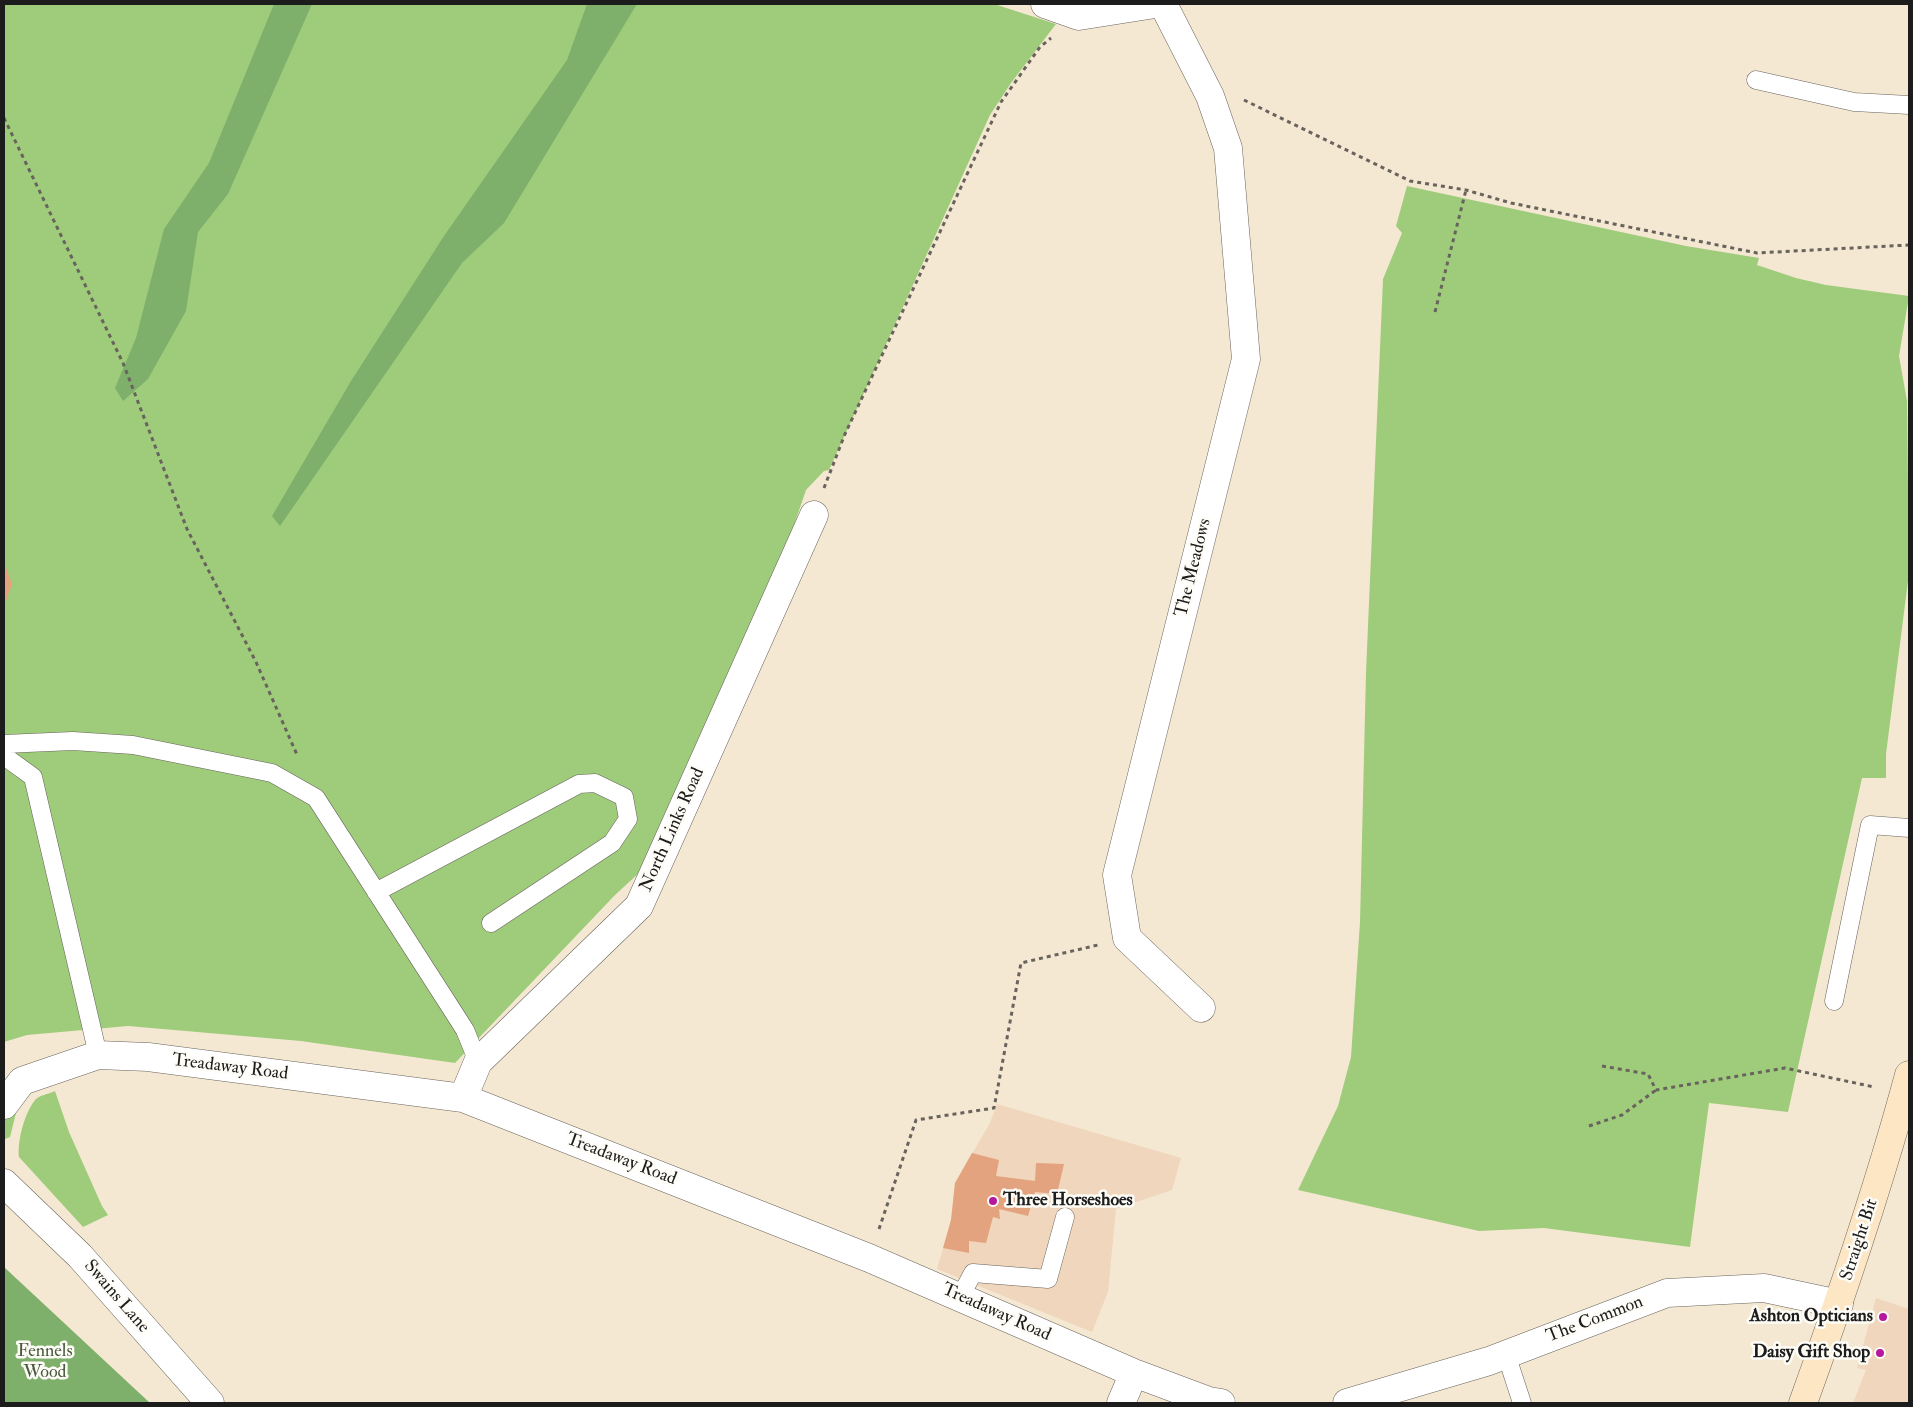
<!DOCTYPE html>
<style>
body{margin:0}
#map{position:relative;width:1913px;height:1407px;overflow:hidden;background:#f5e8d2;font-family:"IM FELL Double Pica",serif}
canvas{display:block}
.frame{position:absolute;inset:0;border:5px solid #1c1c1c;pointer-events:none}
</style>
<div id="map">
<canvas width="1913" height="1407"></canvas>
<div class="frame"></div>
</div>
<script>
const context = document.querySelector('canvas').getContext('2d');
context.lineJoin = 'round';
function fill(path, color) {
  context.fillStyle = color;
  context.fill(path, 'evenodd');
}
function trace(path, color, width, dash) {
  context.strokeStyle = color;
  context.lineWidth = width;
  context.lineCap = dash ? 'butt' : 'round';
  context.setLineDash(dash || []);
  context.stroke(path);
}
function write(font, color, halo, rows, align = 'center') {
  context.font = font + ' "IM FELL Double Pica",serif';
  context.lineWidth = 5;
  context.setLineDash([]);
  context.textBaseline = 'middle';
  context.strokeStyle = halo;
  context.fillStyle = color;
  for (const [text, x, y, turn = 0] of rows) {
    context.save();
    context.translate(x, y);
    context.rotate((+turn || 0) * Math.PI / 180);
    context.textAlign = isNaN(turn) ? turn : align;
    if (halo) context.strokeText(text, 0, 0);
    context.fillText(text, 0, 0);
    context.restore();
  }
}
const built = new Path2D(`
 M 997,1104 L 1181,1158 L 1172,1190 L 1116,1209 L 1108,1292 L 1092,1332 L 937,1269 L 951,1220 L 955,1183 L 990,1123 Z
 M 1876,1298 L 1909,1309 L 1909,1403 L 1853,1403 L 1866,1370 L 1857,1368 Z`);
const green = new Path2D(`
 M 4,4 L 994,4 L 1056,24 L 1011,83 L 990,115 L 829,470 L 824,471 L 806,490 L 772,589 L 652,861 L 615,895 L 455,1063 L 301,1041 L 128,1026 L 27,1035 L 4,1042 Z
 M 1407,186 L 1686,246 L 1759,258 L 1757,265 L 1796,278 L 1826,285 L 1909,296 L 1899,356 L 1907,401 L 1909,573 L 1886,754 L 1886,778 L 1862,778 L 1788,1112 L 1709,1103 L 1690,1247 L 1544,1228 L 1479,1231 L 1298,1190 L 1338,1106 L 1351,1057 L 1360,922 L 1366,672 L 1383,279 L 1402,233 L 1396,226 Z
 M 22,1089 L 10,1137 L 5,1139 L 4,1098 Z
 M 55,1091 L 69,1132 L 102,1206 L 108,1215 L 83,1227 L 19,1157 C 17,1141 25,1111 36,1099 C 40,1095 49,1094 55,1091 Z`);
const forest = new Path2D(`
 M 274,4 L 312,4 L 228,194 L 198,232 L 186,311 L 148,379 L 123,401 L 115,388 L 136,338 L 164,229 L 209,163 Z
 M 587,4 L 637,4 L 504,223 L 462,263 L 280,526 L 272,516 L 351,381 L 444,236 L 567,60 Z
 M 4,1267 L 150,1403 L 4,1403 Z`);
const building = new Path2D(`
 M 4,562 L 12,584 L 4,607 Z
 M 972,1153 L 999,1160 L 996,1176 L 1035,1181 L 1036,1163 L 1064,1164 L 1057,1194 L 1035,1192 L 1028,1216 L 999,1209 L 1000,1219 L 993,1217 L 986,1243 L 969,1241 L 969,1253 L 943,1248 L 951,1220 L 955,1183 Z`);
const path = new Path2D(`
 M 1244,100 L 1410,181 L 1466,190 L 1511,203 L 1757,253 L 1909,245
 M 4,118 L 123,363 L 187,529 L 256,662 L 298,757
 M 1435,312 L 1466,190
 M 824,488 L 845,434 L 1001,102 L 1040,47 L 1051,38
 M 1602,1066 L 1648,1074 L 1656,1090 L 1785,1068 L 1874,1087
 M 1589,1126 L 1622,1115 L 1656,1090
 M 879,1229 L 916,1120 L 994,1108 L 1021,963 L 1098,945`);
const lane = new Path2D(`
 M 1756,80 L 1854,102 L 1909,105
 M 4,744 L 73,741 L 133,745 L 272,773 L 316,798 L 465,1030 L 478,1062
 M 4,756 L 33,777 L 98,1055
 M 376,892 L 579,784 L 595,783 L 624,797 L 628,819 L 612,843 L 491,923
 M 1834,1001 L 1870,825 L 1909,828
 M 960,1297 L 973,1273 L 1048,1279 L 1065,1217
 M 1506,1354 L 1522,1403`);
const street = new Path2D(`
 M 1045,4 L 1079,16 L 1155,4
 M 1163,4 L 1210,96 L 1228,148 L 1246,359 L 1117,875 L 1127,938 L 1201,1008
 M 463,1098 L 478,1062 L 639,906 L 814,515
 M 4,1105 L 22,1081 L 98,1055 L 148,1057 L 463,1098 L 869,1258 L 1134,1373 L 1209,1401 L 1221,1403
 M 4,1183 L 80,1256 L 210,1403
 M 1121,1403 L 1134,1373
 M 1347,1403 L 1489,1361 L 1667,1293 L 1764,1288 L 1839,1304`);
const secondary = new Path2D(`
 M 1803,1403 C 1842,1295 1879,1186 1909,1075`);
const markers = [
 [993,1201,5,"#b5179e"],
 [1883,1317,5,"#b5179e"],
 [1880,1353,5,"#b5179e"]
];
const streetNames = [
 ["The Meadows",1194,568,-76],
 ["North Links Road",673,830,-66],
 ["Treadaway Road",230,1068,7],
 ["Treadaway Road",621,1160,21],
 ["Straight Bit",1860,1240,-72],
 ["Swains Lane",116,1297,49],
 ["Treadaway Road",996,1313,24],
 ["The Common",1595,1320,-21]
];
const poiNames = [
 ["Three Horseshoes",1003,1201,"left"],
 ["Ashton Opticians",1873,1317],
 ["Daisy Gift Shop",1870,1353]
];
const parkNames = [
 ["Fennels",45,1352],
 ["Wood",45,1373]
];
fill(built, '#efd6bc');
fill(green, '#9ecc7b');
fill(forest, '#7eb06b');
fill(building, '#e3a37e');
trace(lane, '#68635c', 19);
trace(street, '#68635c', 29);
trace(secondary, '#68635c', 29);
trace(path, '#68635c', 3, [4, 4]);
trace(lane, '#fff', 18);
trace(street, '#fff', 28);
trace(secondary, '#fce6c4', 28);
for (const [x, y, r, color] of markers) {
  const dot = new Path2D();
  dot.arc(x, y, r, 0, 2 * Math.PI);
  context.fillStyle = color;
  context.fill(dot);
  trace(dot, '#fdfcf7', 2);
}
write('18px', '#1c1c1c', '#fdfcf7', streetNames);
write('bold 18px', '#1c1c1c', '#fdfcf7', poiNames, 'right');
write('18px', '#4a5a3d', '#fdfcf7', parkNames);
</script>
